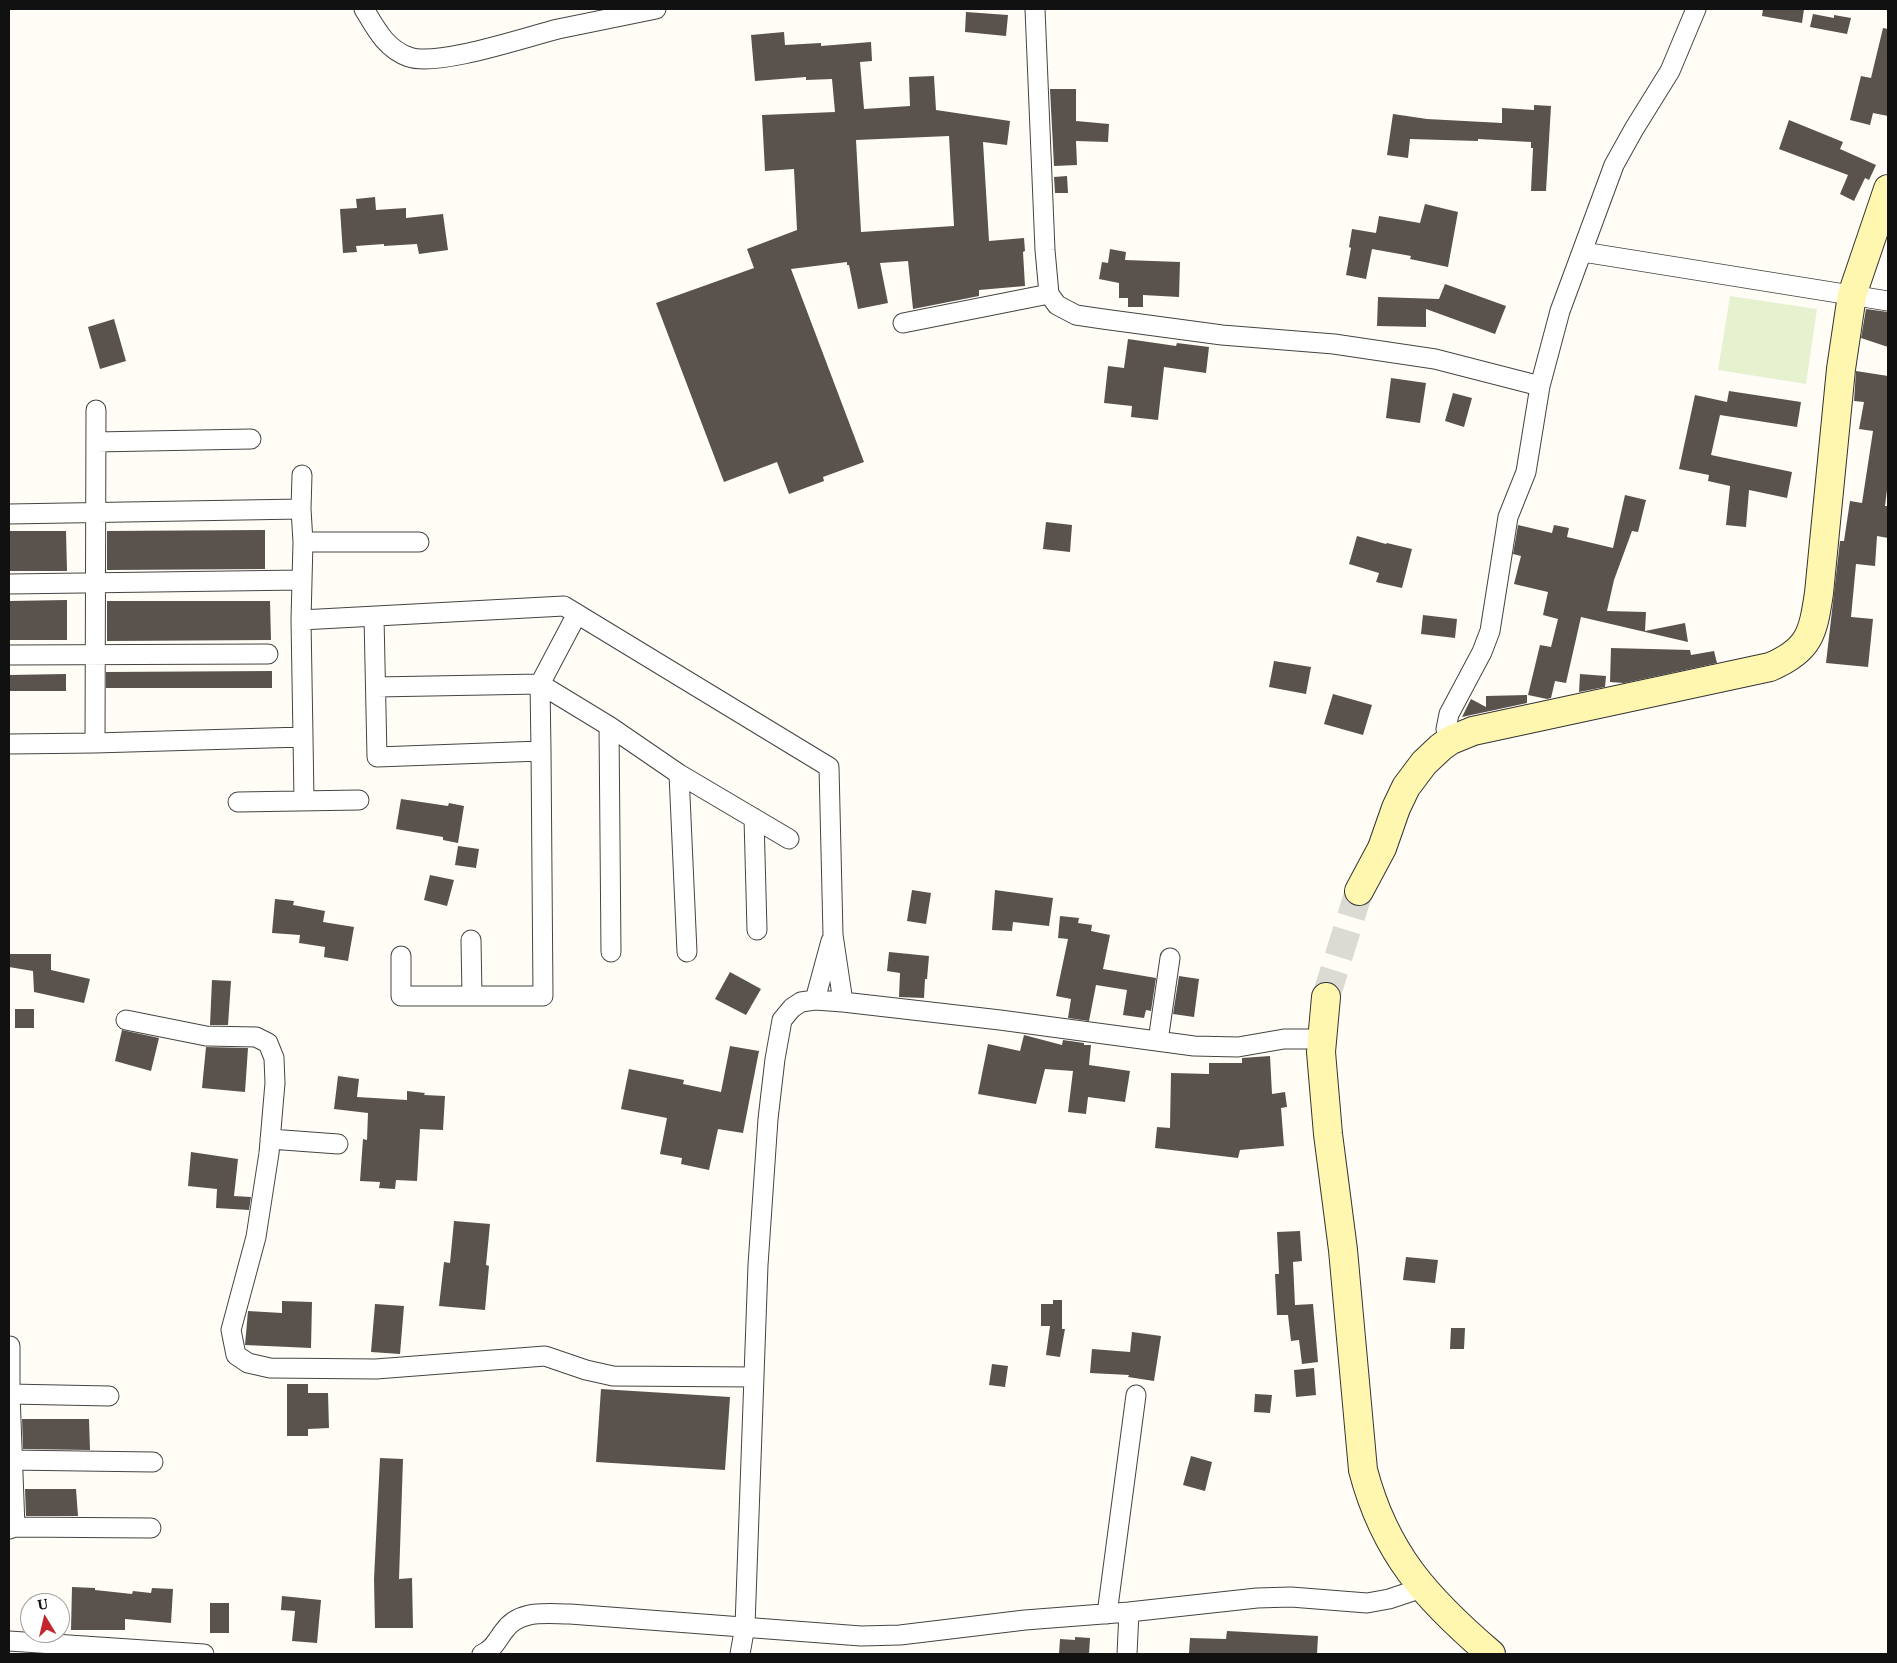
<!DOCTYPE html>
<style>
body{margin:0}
#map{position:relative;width:1897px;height:1663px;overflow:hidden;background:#fffdf5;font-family:"IBM Plex Serif",serif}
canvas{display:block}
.frame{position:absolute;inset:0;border:10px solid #111;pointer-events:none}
.north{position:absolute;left:20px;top:1593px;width:50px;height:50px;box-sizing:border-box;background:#fff;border:1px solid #a0a0a0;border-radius:50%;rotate:351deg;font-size:14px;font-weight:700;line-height:20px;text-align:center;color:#111}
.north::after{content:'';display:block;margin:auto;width:18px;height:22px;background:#c4262e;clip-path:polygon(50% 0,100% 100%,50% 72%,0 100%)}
</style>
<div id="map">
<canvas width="1897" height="1663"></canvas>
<div class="frame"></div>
<div class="north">U</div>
</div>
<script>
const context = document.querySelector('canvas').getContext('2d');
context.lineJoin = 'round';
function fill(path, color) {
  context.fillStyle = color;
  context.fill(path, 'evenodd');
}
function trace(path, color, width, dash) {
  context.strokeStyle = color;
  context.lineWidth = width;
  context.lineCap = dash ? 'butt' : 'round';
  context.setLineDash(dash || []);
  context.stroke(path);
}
const pitch = new Path2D(`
 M 1730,296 L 1817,309 L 1806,384 L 1718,370 Z`);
const building = new Path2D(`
 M 1763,9 L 1804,9 L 1802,23 L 1762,16 Z
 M 966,12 L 1008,15 L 1006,36 L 965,32 Z
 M 1813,14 L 1834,18 L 1834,15 L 1851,18 L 1847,34 L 1810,27 Z
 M 1883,28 L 1888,29 L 1888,116 L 1873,113 L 1870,125 L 1850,120 L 1861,76 L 1871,78 Z
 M 784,32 L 785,45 L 821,43 L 821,46 L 871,42 L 872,61 L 860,62 L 864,109 L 910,106 L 909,77 L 934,76 L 936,110 L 1010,121 L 1007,145 L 983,142 L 989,241 L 1024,238 L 1025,251 L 1023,252 L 1025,286 L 979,290 L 979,296 L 913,309 L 908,261 L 880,263 L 888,303 L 858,309 L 849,265 L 847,265 L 847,262 L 791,269 L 864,462 L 823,477 L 824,481 L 789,494 L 777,462 L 724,482 L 656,303 L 754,268 L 747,249 L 797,230 L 794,169 L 765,171 L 762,115 L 835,112 L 832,79 L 806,80 L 806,77 L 755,81 L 751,35 ZM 949,136 L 954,226 L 861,232 L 856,140 Z
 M 1050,89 L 1076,89 L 1076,121 L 1109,124 L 1108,142 L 1076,141 L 1077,165 L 1054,166 Z
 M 1534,105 L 1551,106 L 1546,191 L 1531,191 L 1533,148 L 1531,148 L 1531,142 L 1478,139 L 1478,141 L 1410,139 L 1408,158 L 1387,155 L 1393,114 L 1427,119 L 1502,123 L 1502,108 L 1534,110 Z
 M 1789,120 L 1843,142 L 1840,149 L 1876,165 L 1869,180 L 1865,178 L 1854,201 L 1840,194 L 1848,175 L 1779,149 Z
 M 1067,176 L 1068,193 L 1055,193 L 1054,177 Z
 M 375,197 L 376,210 L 406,208 L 406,218 L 443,214 L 448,250 L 419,254 L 417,244 L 384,246 L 384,244 L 356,246 L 357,252 L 343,253 L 340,209 L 357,208 L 356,199 Z
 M 1425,204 L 1458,212 L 1448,267 L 1410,259 L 1411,256 L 1372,249 L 1366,279 L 1346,275 L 1351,248 L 1349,247 L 1352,229 L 1376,233 L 1379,216 L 1420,223 Z
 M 1110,249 L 1126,252 L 1125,260 L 1180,262 L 1179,297 L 1143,295 L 1143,307 L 1128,307 L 1128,298 L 1119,298 L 1119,283 L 1099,279 L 1102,262 L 1108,263 Z
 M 1445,284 L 1506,306 L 1495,334 L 1426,309 L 1426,327 L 1377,326 L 1378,297 L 1439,299 Z
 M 1866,309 L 1888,312 L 1888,347 L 1861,338 Z
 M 114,319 L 126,361 L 100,369 L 88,327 Z
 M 1128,339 L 1176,346 L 1177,343 L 1209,347 L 1206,373 L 1164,367 L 1158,420 L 1131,417 L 1132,406 L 1104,403 L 1108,366 L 1124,368 Z
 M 1856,371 L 1888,376 L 1888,482 L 1885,506 L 1888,506 L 1888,538 L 1877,536 L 1875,566 L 1856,564 L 1851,617 L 1873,619 L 1868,667 L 1826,663 L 1840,541 L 1844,541 L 1850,501 L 1862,503 L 1873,431 L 1859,429 L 1864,402 L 1854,401 Z
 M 1391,378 L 1426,383 L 1420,423 L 1386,418 Z
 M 1729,391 L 1801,402 L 1797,427 L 1720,415 L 1711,455 L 1792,472 L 1787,498 L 1749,490 L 1746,527 L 1726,525 L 1730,486 L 1708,481 L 1709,475 L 1679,469 L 1695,395 L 1727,402 Z
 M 1453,393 L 1472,398 L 1464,427 L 1445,421 Z
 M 1625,495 L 1646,500 L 1638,532 L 1632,531 L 1614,580 L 1607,611 L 1646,612 L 1645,631 L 1685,623 L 1688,642 L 1581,617 L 1566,683 L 1555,681 L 1551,698 L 1547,699 L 1528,695 L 1540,645 L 1551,647 L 1558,619 L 1543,615 L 1548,592 L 1514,584 L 1521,556 L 1513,554 L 1518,525 L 1552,533 L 1554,525 L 1569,528 L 1567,537 L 1613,548 Z
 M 1046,522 L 1072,525 L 1070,552 L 1043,549 Z
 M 265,530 L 265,569 L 107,570 L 107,531 Z
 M 9,531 L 66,531 L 67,571 L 9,571 Z
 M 1357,536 L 1386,544 L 1387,543 L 1412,549 L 1402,588 L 1376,582 L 1379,573 L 1349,564 Z
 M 67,600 L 67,640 L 9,640 L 9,601 Z
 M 107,601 L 270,601 L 271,640 L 107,641 Z
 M 1423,615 L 1457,619 L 1455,638 L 1421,634 Z
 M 1611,648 L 1690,650 L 1691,655 L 1714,651 L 1717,663 L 1624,683 L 1610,682 Z
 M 1274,661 L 1311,667 L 1306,694 L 1269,687 Z
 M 272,671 L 272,688 L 106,688 L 106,672 Z
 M 66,674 L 66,691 L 9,691 L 9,675 Z
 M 1580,674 L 1606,676 L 1605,687 L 1579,692 Z
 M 1333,694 L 1372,705 L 1363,735 L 1324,724 Z
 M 1527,695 L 1527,703 L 1462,717 L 1471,699 L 1486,707 L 1486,696 Z
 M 401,799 L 448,806 L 449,803 L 464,806 L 458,843 L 443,840 L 443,837 L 396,829 Z
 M 458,846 L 479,849 L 476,868 L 455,865 Z
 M 430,875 L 454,880 L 447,906 L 424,900 Z
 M 912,890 L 931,893 L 926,924 L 907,921 Z
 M 995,890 L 1053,898 L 1049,926 L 1013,922 L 1012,931 L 992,930 Z
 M 275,899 L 294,901 L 293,905 L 325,911 L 323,922 L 354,927 L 348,961 L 324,957 L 325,947 L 299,943 L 300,935 L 272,933 Z
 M 1060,916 L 1079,918 L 1078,923 L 1092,925 L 1091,931 L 1110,935 L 1103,969 L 1156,978 L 1151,1011 L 1146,1010 L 1144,1018 L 1123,1015 L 1127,990 L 1096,985 L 1089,1021 L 1068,1018 L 1071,999 L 1056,996 L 1068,939 L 1058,938 Z
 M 889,952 L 929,956 L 927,979 L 925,979 L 924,998 L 899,997 L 900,973 L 887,971 Z
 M 9,954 L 51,954 L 51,970 L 90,979 L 84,1003 L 34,992 L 33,971 L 9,967 Z
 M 730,972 L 761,989 L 746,1015 L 715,999 Z
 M 1179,976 L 1199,979 L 1194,1017 L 1173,1014 Z
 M 212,980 L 231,981 L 228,1025 L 210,1025 Z
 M 15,1009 L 34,1009 L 34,1028 L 15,1028 Z
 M 122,1030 L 159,1038 L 151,1071 L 115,1061 Z
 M 1024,1035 L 1062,1045 L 1063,1040 L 1084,1043 L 1084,1045 L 1091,1045 L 1089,1065 L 1130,1071 L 1125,1102 L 1088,1097 L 1086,1114 L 1068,1112 L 1073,1071 L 1045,1069 L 1036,1104 L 978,1094 L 988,1044 L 1020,1051 Z
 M 730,1046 L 759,1051 L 743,1133 L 718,1129 L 709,1170 L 681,1164 L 682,1158 L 660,1154 L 667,1118 L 621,1109 L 629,1069 L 684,1080 L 683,1084 L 721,1092 Z
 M 206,1047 L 248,1048 L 245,1092 L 202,1088 Z
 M 1270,1056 L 1272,1094 L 1285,1092 L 1287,1107 L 1281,1108 L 1284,1146 L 1240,1150 L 1238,1158 L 1155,1148 L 1157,1127 L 1170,1128 L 1171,1073 L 1209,1074 L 1209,1063 L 1242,1063 L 1242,1058 Z
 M 338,1076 L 359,1079 L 357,1097 L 407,1100 L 407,1091 L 425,1093 L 424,1095 L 445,1096 L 443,1130 L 420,1129 L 417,1181 L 396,1180 L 395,1189 L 379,1188 L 380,1182 L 360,1181 L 363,1139 L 367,1140 L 368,1113 L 334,1109 Z
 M 191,1152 L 238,1159 L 234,1196 L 251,1197 L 249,1210 L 216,1208 L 217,1189 L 188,1186 Z
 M 454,1221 L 490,1224 L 486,1265 L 489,1266 L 485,1310 L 439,1306 L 444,1262 L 450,1263 Z
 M 1300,1231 L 1302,1261 L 1293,1262 L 1295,1305 L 1313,1304 L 1318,1362 L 1302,1364 L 1299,1340 L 1291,1341 L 1288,1315 L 1277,1315 L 1275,1274 L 1279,1274 L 1277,1232 Z
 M 1406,1257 L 1438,1260 L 1435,1283 L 1403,1280 Z
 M 1053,1300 L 1062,1300 L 1062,1329 L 1065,1329 L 1060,1357 L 1046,1355 L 1050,1326 L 1041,1326 L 1041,1304 L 1053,1304 Z
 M 282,1301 L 312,1302 L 311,1348 L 245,1345 L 248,1311 L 282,1313 Z
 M 375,1304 L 404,1306 L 400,1354 L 371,1352 Z
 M 1451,1328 L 1465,1328 L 1464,1349 L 1450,1349 Z
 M 1132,1332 L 1161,1336 L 1154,1381 L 1128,1377 L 1129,1375 L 1090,1373 L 1092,1349 L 1130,1352 Z
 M 992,1364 L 1008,1366 L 1005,1387 L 989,1385 Z
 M 1314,1368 L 1316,1395 L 1296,1397 L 1294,1370 Z
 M 287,1384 L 308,1384 L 308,1393 L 328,1393 L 329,1428 L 308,1429 L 308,1436 L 287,1436 Z
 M 601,1389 L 730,1397 L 725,1470 L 596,1462 Z
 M 1255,1394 L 1272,1395 L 1270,1413 L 1254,1412 Z
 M 22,1419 L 89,1419 L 90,1450 L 23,1449 Z
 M 1191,1456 L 1212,1462 L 1205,1491 L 1183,1485 Z
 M 380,1458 L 403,1459 L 399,1579 L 412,1578 L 413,1628 L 375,1628 L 374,1579 Z
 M 25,1489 L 76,1489 L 78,1516 L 26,1516 Z
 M 72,1587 L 95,1588 L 95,1590 L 132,1594 L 133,1591 L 151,1593 L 152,1588 L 173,1589 L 171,1623 L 125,1619 L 125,1630 L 71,1630 Z
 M 282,1596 L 321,1600 L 317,1643 L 292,1641 L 295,1611 L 281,1610 Z
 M 210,1603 L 229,1603 L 229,1633 L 210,1633 Z
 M 1227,1631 L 1318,1636 L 1317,1654 L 1189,1653 L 1190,1638 L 1226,1639 Z
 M 1075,1637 L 1090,1638 L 1089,1654 L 1059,1654 L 1060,1639 L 1075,1640 Z`);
const secondaryTunnel = new Path2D(`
 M 1326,997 L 1359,891`);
const street = new Path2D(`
 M 364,9 C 376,29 386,49 409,57 C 438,67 526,37 558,29 C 591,22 623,16 656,9
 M 1035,9 L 1045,250 L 1049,294 L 1057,305 L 1076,315 L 1103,319 L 1222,335 L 1334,344 L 1435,359 L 1540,386
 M 1583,252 L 1888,301
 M 903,323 L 1049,294
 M 96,442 L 251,439
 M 9,514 L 301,509
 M 303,542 L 419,542
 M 9,584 L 302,580
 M 374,617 L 377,757 L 541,751 L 543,996 L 401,996 L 401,956
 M 301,620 L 564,606 L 829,767 L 833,935 L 843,1002
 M 9,655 L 268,654
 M 376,687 L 540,684 L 609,726 L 679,774 L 789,839
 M 609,726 L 611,952
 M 303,737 L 304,801
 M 1451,740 L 1446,729 L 1449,714 L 1482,652 L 1490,631 L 1508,517 L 1526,472 L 1540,386 L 1560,311 L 1614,165 L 1634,129 L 1670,71 L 1696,9
 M 95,743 L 96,410
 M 9,744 L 95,743 L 303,737 L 301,620 L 303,542 L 301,509 L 302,475
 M 541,751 L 540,684 L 577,614
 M 679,774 L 687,952
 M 238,802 L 359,800
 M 754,818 L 757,930
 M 471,940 L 472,996
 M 815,1000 L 831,941
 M 126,1020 L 206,1036 L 256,1037 L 268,1043 L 274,1058 L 275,1083 L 269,1153 L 256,1237 L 231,1330 L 236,1355 L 248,1363 L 270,1368 L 376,1369 L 545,1356 L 586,1370 L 613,1376 L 754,1377
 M 1158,1041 L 1170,958
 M 270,1139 L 338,1144
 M 10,1346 L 10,1394 L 15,1527
 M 9,1394 L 109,1396
 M 9,1460 L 153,1462
 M 9,1529 L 15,1527 L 151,1528
 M 1107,1614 L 1136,1395
 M 9,1641 L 204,1654
 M 482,1654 C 493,1650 497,1640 504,1631 C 519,1609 546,1614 570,1614 L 861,1636 L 900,1635 L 1025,1620 L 1129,1612 L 1257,1598 L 1291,1597 L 1367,1603 L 1389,1599 L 1422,1588
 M 740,1654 L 745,1626 L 758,1265 L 768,1119 L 775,1059 L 782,1020 L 792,1008 L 801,1002 L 815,1000 L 843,1002 L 1000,1020 L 1194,1046 L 1238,1047 L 1284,1039 L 1322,1039
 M 1127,1654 L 1129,1612`);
const secondary = new Path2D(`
 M 1359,891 L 1382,848 L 1396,808 L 1406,787 L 1424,763 L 1441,747 L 1451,740 L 1473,731 L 1770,667 C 1810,650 1813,633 1819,593 L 1841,369 L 1852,295 L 1888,189
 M 1326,997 L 1321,1052 L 1328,1134 L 1343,1250 L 1363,1470 C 1385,1554 1427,1599 1491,1654`);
fill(pitch, '#e6f2cf');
fill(building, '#5a524d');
trace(secondaryTunnel, '#dbdad3', 28, [28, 14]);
trace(street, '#444', 21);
trace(secondary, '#333', 30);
trace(street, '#fff', 19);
trace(secondary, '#fff6b0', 28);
</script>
